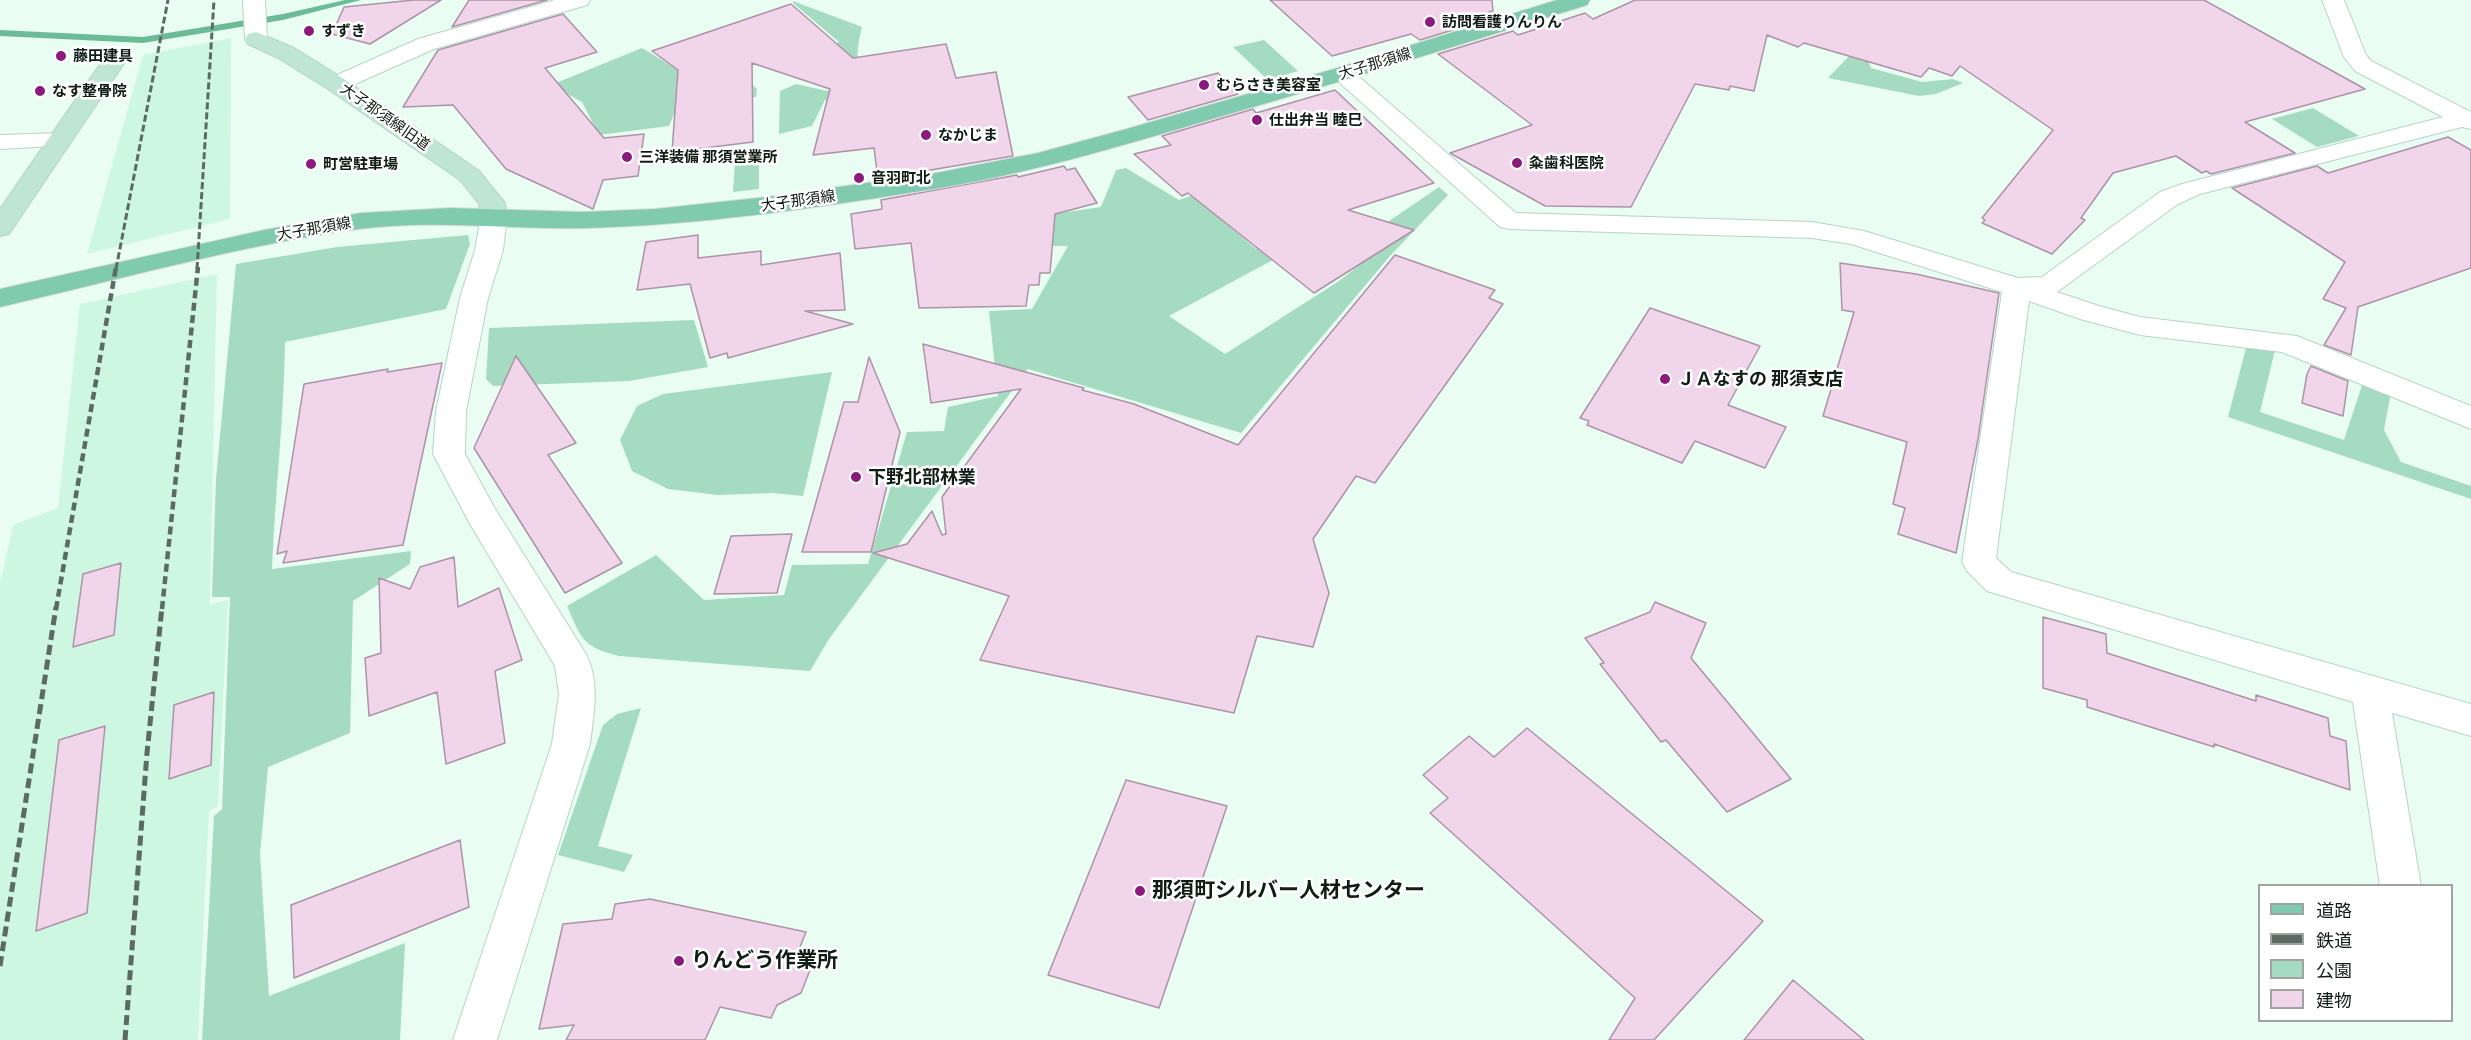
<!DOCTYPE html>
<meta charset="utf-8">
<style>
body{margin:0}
#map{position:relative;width:2471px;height:1040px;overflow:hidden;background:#eafdf3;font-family:"Public Sans","Noto Sans JP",sans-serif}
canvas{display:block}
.legend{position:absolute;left:2258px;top:884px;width:195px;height:138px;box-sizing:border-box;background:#fff;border:2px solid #9fa4a2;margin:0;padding:8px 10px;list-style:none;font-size:18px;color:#101c16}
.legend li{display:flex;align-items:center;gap:12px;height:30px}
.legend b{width:30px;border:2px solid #9fa4a2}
</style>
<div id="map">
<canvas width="2471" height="1040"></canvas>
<ul class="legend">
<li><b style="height:8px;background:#80caaf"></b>道路</li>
<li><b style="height:8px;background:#5b6a62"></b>鉄道</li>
<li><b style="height:16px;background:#a5dbc0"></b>公園</li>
<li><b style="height:16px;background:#f1d5ea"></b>建物</li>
</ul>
</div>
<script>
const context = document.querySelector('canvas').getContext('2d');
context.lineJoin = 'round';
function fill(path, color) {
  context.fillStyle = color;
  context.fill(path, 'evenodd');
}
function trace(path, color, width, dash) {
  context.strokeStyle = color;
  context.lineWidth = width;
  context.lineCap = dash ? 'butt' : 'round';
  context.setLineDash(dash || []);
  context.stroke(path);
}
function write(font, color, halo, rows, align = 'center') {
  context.font = font + ' "Public Sans","Noto Sans JP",sans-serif';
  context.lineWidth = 5;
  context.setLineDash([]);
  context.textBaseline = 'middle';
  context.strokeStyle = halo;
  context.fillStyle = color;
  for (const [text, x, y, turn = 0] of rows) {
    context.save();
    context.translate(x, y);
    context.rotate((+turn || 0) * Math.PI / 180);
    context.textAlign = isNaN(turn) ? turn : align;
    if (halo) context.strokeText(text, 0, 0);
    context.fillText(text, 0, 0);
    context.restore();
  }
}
const built = new Path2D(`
 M 231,38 L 230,219 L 87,254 L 143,55 Z
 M 217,274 L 210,604 L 228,600 L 218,806 L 209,811 L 198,1040 L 0,1040 L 0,584 L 13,525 L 58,508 L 80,304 Z`);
const green = new Path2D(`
 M 793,1 L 862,27 C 853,64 858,64 875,97 L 825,100 L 812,126 L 779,134 L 780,91 L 796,84 L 827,91 L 844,81 L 809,53 L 839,42 L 793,3 Z
 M 1264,40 L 1298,71 L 1268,80 L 1233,47 Z
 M 642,48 L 677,69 L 727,60 L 757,89 L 756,97 L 678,105 L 669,126 L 599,135 L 582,102 L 551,85 Z
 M 1850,55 L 1868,61 L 1871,68 L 1922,82 L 1953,79 L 1963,83 L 1936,94 L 1919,96 L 1828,78 Z
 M 2313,108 L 2359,136 L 2317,147 L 2272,119 Z
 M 759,158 L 759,189 L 733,192 L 735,161 Z
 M 1126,168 L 1179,200 L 1193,195 L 1256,249 L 1279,237 L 1321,234 L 1169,316 L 1225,354 L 1339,281 L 1387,244 L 1373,232 L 1439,187 L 1448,195 L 1390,256 L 1241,433 L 1028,369 L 829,639 L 810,671 L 619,656 C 582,647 581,638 567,606 L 656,555 L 704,600 L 784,595 L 792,565 L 868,564 L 907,432 L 944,431 L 948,407 L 998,396 L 989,311 L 1032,309 L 1068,246 L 1030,246 L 1026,218 L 1101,207 L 1116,170 Z
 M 468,235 L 470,244 L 446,309 L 285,342 C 284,418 275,493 272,569 L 411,551 L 410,564 L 353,601 L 350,733 L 268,767 L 260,854 L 269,996 L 405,943 L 400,1040 L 202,1040 L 214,816 L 222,809 L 230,597 L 212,597 L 216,479 L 236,264 L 337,247 Z
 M 694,320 L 708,367 L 629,381 L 493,386 L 486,379 L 489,328 Z
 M 2246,348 L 2275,350 L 2260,412 L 2344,440 L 2363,382 L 2391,392 L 2384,430 L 2401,462 L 2471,486 L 2471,499 L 2228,417 Z
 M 832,372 L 803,496 L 773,493 L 718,495 L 668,489 L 632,471 L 620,440 L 637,406 L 663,394 Z
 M 641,708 L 598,846 L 633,855 L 624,872 L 558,855 L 603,725 L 617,714 Z`);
const stream = new Path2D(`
 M 345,0 L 361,0 L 283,20 L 143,43 L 0,36 L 0,30 L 143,37 L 283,14 Z`);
const building = new Path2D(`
 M 414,0 L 441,0 L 370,44 L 332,34 L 344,7 Z
 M 469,0 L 547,0 L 452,27 Z
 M 1270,0 L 1492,0 L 1493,11 L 1489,12 L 1495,17 L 1420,40 L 1411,34 L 1332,56 Z
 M 1635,0 L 2204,0 L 2365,89 L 2245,122 L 2295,153 L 2211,174 L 2206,171 L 2202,173 L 2176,156 L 2113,173 L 2081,218 L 2085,220 L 2052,254 L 1982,223 L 1985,220 L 1982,218 L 2053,130 L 1960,66 L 1952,76 L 1929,68 L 1921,77 L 1804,43 L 1798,47 L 1767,35 L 1754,91 L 1730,86 L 1729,90 L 1695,84 L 1631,207 L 1545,206 L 1450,153 L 1532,125 L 1438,54 L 1513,31 L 1518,35 L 1585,13 L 1593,19 Z
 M 791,4 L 853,58 L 946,44 L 956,78 L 996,72 L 1013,156 L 878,179 L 874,148 L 813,155 L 830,89 L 752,63 L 753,142 L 672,152 L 678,70 L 652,51 Z
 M 563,14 L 597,52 L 545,68 L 604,138 L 644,134 L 638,176 L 603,180 L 593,209 L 506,169 L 453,105 L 403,107 L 438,50 Z
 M 1218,73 L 1238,94 L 1148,120 L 1128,97 Z
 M 1335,90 L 1434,183 L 1348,210 L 1414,230 L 1314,293 L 1188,193 L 1182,196 L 1134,154 L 1171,145 L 1162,136 L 1253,109 L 1256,113 Z
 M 2448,137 L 2471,150 L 2471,268 L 2358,307 L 2351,355 L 2324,345 L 2346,308 L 2323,299 L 2345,262 L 2232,188 L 2317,166 L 2328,173 Z
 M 1064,166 L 1067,170 L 1075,168 L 1097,203 L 1055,214 L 1050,273 L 1040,273 L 1039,285 L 1029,285 L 1026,306 L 919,308 L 911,243 L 855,249 L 851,214 L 882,209 L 881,200 L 1017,175 L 1018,177 Z
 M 698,235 L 698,258 L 761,251 L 761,265 L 840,253 L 845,310 L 805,311 L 853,324 L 728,358 L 727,353 L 710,358 L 690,284 L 637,290 L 646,242 Z
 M 1395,255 L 1495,290 L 1489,298 L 1503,304 L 1375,483 L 1356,476 L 1313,539 L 1329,593 L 1313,647 L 1257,636 L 1234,713 L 980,660 L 1009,596 L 873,553 L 907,544 L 932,511 L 942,535 L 946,534 L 942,497 L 1021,389 L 931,403 L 923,344 L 1084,388 L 1082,390 L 1134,404 L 1238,445 Z
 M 1840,263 L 1916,274 L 1999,293 L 1978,439 L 1956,553 L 1898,534 L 1905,508 L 1893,504 L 1907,442 L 1823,416 L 1854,312 L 1842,310 Z
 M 1650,308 L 1760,346 L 1728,405 L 1786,427 L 1765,468 L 1695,441 L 1682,463 L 1587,425 L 1589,421 L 1580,418 Z
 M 516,356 L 576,443 L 548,455 L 622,563 L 565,593 L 474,448 Z
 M 869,357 L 900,432 L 871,552 L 802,552 L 844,402 L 858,402 Z
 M 442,363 L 403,545 L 283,563 L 287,551 L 277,554 L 304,384 L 388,369 L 387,372 Z
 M 2311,366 L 2348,381 L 2343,416 L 2302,403 L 2307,374 Z
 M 792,534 L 777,593 L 714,594 L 731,536 Z
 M 454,557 L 458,607 L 499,588 L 522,660 L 495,671 L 505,743 L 446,764 L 437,692 L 369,716 L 365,658 L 381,653 L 379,578 L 410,589 L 420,567 Z
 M 121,563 L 114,635 L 73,647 L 83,574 Z
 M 1655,602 L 1706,623 L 1691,658 L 1791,779 L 1727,812 L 1666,740 L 1661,742 L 1600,664 L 1604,663 L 1585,638 L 1650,612 Z
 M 2043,617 L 2106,634 L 2107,653 L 2256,701 L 2256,695 L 2328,718 L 2330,736 L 2346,741 L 2350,790 L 2214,744 L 2214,747 L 2087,707 L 2087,700 L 2043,688 Z
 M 214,692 L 211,765 L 169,779 L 174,705 Z
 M 105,726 L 87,913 L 36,931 L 59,740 Z
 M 1527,728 L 1763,921 L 1654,1040 L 1609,1040 L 1635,998 L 1430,813 L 1448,798 L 1423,775 L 1469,736 L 1494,757 Z
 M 1126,780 L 1227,806 L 1159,1008 L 1048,975 Z
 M 460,840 L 469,907 L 294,978 L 291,905 Z
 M 650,899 L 806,932 L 798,952 L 810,970 L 801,993 L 777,1005 L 771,1018 L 720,1007 L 705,1040 L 566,1040 L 574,1025 L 539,1029 L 563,924 L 612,919 L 615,904 Z
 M 1793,980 L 1864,1040 L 1744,1040 Z`);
const street = new Path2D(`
 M 243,0 L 265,0 L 267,39 L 264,44 L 256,46 L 248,44 L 245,39 Z
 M 555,0 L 590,0 L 587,5 L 434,49 L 344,89 L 336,91 L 328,89 L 324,84 L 328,79 L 418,39 Z
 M 2322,0 L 2344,0 L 2366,55 L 2371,61 L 2471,112 L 2471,129 L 2462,127 L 2200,194 L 2178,204 L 2057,292 L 2099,306 L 2140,317 L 2297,336 L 2471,406 L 2471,429 L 2282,352 L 2140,335 L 2080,319 L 2029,301 L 1996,558 L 2011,572 L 2471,704 L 2471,736 L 2392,713 L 2421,886 L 2380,886 L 2353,702 L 1987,591 L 1967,571 L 1962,562 L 2002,292 L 1851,244 L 1812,238 L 1509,229 L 1500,227 L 1330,74 L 1334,69 L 1342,67 L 1350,69 L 1516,213 L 1812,222 L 1864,231 L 2018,278 L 2042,277 L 2160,192 L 2182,184 L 2443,117 L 2355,71 L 2344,57 Z
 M 60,133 L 69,135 L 72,140 L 69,145 L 0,149 L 0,135 Z
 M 494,208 L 503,210 L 507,216 L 503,250 L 488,298 L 466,411 L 465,454 L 494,507 L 586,654 C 600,682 594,713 590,744 L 497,1040 L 453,1040 L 552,744 L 559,694 L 555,666 L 470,524 L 433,454 L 436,411 L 460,298 L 475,250 L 481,216 L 485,210 Z`);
const secondary = new Path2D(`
 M 256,32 L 294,48 L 344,79 L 478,170 L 505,203 L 507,216 L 503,222 L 494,224 L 485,222 L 481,216 L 479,204 L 460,180 L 328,89 L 278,58 L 248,44 L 245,39 L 248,34 Z
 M 113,55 L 121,57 L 125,62 L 9,234 L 0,236 L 0,209 L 105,57 Z`);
const primary = new Path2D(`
 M 1557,0 L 1590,0 L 1587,5 C 1462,44 1338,83 1212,119 C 1118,147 1024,175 927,190 C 815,208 701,225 587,228 C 511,230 435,219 359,229 C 240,245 117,280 0,307 L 0,289 L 264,230 L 361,213 L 450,208 L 583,212 L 655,209 L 767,197 L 931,174 L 1038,153 L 1123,130 L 1334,69 Z`);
const railFar2 = new Path2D(`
 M 116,269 L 168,0
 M 197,269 L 214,0`);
const railFar1 = new Path2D(`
 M 56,609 L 116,267
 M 162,609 L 198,267`);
const rail = new Path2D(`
 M 0,966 L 56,607
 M 125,1040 L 147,753 L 162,607`);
const markers = [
 [1430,22,6,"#8c1a7c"],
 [309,31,6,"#8c1a7c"],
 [61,56,6,"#8c1a7c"],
 [1204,85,6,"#8c1a7c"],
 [40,91,6,"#8c1a7c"],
 [1257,120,6,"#8c1a7c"],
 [926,135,6,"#8c1a7c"],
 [627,157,6,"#8c1a7c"],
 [1517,163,6,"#8c1a7c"],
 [311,164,6,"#8c1a7c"],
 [859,178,6,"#8c1a7c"],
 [1665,379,6,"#8c1a7c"],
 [856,477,6,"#8c1a7c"],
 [1140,891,6,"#8c1a7c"],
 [679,961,6,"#8c1a7c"]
];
const farPoinames = [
 ["訪問看護りんりん",1442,22],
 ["すずき",321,31],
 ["藤田建具",73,56],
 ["むらさき美容室",1216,85],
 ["なす整骨院",52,91],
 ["仕出弁当 睦巳",1269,120],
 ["なかじま",938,135],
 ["三洋装備 那須営業所",639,157],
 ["粂歯科医院",1529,163],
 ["町営駐車場",323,164],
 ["音羽町北",871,178]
];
const farStreetnames = [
 ["大子那須線",1375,64,-17],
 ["大子那須線旧道",385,117,35],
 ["大子那須線",798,201,-8],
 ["大子那須線",314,229,-10]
];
const poiNames = [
 ["ＪＡなすの 那須支店",1677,379],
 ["下野北部林業",868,477]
];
const nearPoinames = [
 ["那須町シルバー人材センター",1152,891],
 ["りんどう作業所",691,961]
];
fill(built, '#cef7e2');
fill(green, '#a5dbc0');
fill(stream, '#6bbb97');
fill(building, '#f1d5ea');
trace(building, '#ad93a7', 1.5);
trace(street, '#b5d5c5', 2);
trace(secondary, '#b5d5c5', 2);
trace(primary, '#d9dbda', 2);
fill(street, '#fff');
fill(secondary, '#bfe5d7');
fill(primary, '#80caaf');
trace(railFar2, '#5b6a62', 3, [7, 3]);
trace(railFar1, '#5b6a62', 4.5, [8, 4.5]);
trace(rail, '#5b6a62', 5, [10, 5]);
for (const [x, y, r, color] of markers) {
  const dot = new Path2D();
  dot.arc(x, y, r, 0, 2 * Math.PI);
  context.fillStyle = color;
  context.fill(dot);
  trace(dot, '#fff', 2);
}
write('bold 15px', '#101c16', '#fff', farPoinames, 'left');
write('15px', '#101c16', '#fff', farStreetnames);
write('bold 18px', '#101c16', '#fff', poiNames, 'left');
write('bold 21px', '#101c16', '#fff', nearPoinames, 'left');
</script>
